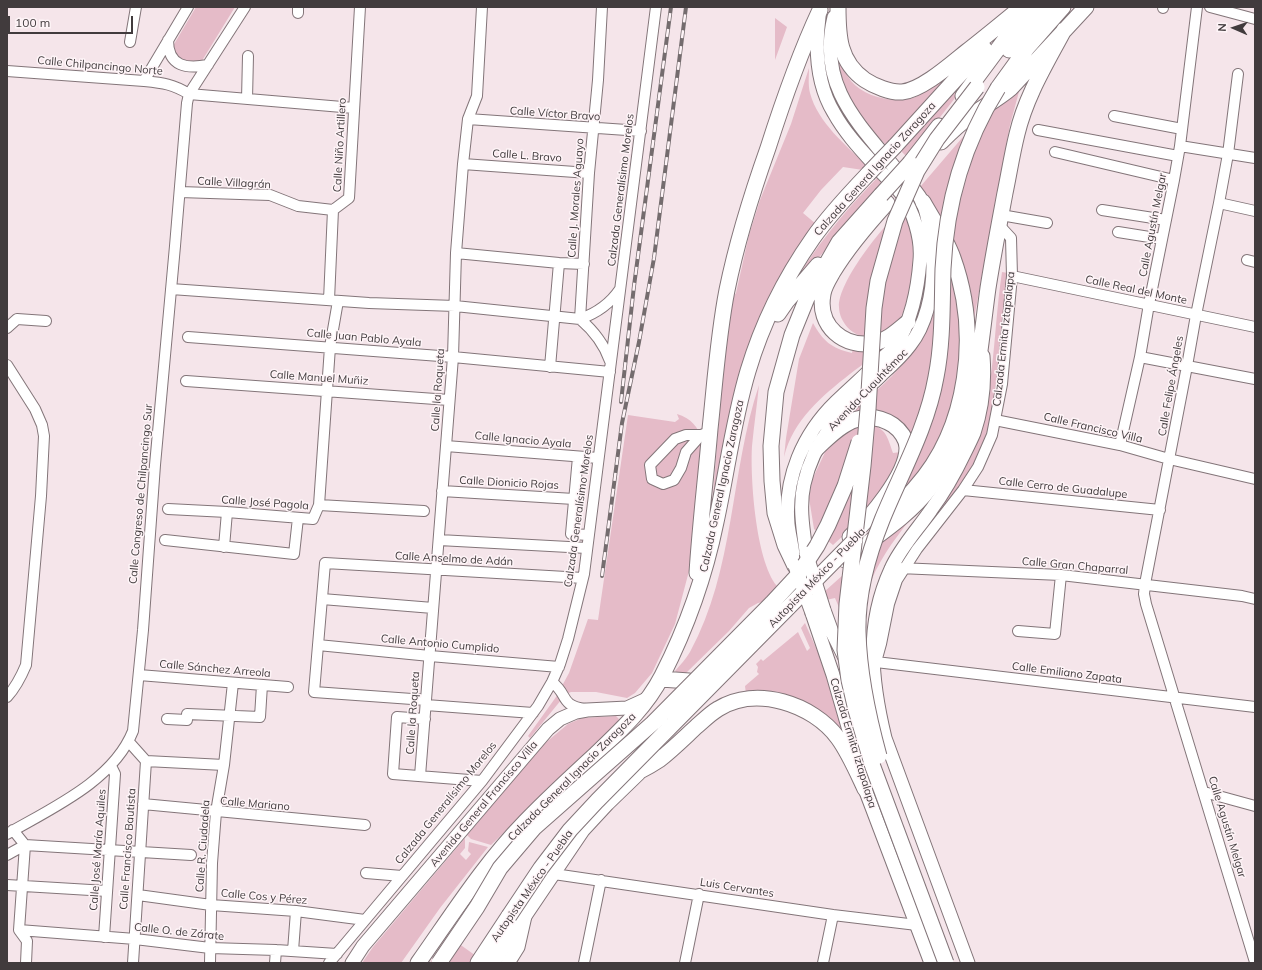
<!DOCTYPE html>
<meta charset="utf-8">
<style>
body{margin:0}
#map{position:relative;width:1262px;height:970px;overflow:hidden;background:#f5e5ea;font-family:Mulish,sans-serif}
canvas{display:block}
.frame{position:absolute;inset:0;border:8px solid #413b3d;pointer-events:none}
.north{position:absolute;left:1214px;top:8px;width:40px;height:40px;-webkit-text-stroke:3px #fef4f7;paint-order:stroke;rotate:272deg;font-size:11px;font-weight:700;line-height:16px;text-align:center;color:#413b3d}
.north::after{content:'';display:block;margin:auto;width:14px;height:18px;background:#413b3d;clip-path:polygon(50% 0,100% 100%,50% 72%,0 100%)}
.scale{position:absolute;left:8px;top:16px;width:125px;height:18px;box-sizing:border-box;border:2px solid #413b3d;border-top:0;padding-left:5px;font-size:12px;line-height:14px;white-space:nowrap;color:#413b3d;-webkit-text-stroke:3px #fef4f7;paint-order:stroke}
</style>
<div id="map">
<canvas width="1262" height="970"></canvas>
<div class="frame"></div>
<div class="north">N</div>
<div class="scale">100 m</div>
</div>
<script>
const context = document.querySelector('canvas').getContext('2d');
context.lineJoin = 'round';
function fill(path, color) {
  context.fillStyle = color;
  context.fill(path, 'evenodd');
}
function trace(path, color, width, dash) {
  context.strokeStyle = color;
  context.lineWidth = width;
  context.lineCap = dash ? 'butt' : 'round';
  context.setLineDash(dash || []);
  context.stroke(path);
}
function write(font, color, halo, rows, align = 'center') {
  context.font = font + ' Mulish,sans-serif';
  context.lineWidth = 3;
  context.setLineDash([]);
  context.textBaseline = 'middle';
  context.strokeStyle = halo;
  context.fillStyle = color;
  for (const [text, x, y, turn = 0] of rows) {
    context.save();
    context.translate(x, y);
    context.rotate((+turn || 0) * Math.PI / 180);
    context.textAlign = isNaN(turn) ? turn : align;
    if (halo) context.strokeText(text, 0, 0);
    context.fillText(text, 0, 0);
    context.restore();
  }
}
const green = new Path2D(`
 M 196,7 L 235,7 L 200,64 L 180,62 L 173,46 Z
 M 775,18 L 787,27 L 775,60 Z
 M 967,58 L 886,145 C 862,122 843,93 838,60 C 842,67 846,74 851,81 C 866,99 900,105 920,95 Z
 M 976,64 L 959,93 L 908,158 L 901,151 Z
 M 809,68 C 809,76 808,85 810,93 C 818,123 846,145 867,166 L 863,170 L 843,167 L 821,190 L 803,213 L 816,224 C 798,251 779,277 765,307 C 733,375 724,448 711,522 L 724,354 L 733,297 L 736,293 L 749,235 L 760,200 L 791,124 Z
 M 1020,88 L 1010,125 L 973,324 L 920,187 L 962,138 L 976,125 Z
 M 877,178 L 883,185 L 790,290 C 814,248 843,213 877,178 Z
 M 901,210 C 914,228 914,252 912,274 C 910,287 906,310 899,320 C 893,328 878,337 868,337 C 853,337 839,322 839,307 C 838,282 882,227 901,210 Z
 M 1002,272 L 1008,273 C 1006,291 1003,309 1001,328 C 997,374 997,419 975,462 C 966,482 949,499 936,517 L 934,514 C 945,499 958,483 966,466 C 996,406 992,337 1002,272 Z
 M 953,275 L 962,329 L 958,388 L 939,445 L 898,500 L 904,430 L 846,418 C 880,387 921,356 934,311 C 937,300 938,289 939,278 Z
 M 813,323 C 823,341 831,348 852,353 L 853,348 L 887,345 C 876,356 863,364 850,374 C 822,396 793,420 784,457 L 786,438 L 799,359 Z
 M 759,385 C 757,405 754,425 752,446 C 750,478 756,566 779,588 L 763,602 L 758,603 L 749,608 L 729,631 L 686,673 L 678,673 L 675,671 C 680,665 686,659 690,652 C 735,570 730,472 759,385 Z
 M 677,414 C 691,418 698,427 703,441 L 689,571 L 675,624 L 652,673 L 635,693 L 627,698 L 596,692 L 571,692 L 566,694 L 530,738 L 528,736 L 556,697 L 569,673 L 588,619 L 598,620 L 628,415 L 675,422 L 679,419 Z
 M 869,423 C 887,430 887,436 893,453 L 901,452 C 894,469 886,485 876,500 C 865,517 848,531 833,545 L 814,529 L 809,498 L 812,480 L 827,448 L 843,431 Z
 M 922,504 C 906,525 888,546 876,570 C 865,592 861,619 854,643 L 835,598 L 826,600 L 824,592 Z
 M 805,623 L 820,657 L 846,742 L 840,732 L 746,694 L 745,686 L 759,674 L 757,672 L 758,667 L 756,664 L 761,659 L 763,661 L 798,632 L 807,651 L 810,648 L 801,628 Z
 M 616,716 L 619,719 L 614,727 L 491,845 L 471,839 L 467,835 L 532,757 L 544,744 L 568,724 L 582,718 Z
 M 465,838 L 465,848 L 460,854 L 466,860 L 471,854 L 468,851 L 469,842 L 488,847 L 440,908 L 401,963 L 362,963 L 373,947 Z
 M 448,936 L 486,963 L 430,963 Z`);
const minor = new Path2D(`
 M 1210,7 L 1255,19
 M 1163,8 L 1163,7
 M 298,13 L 298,7
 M 168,40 C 168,67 187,69 208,65
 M 130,42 L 136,7
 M 7,71 L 144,81 C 163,83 173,84 189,94 L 354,108
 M 1238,74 L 1228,154 L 1219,203 L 1196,315 L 1187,366 L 1145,584 L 1144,594 L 1146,604 L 1255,962
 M 144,81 L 188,7
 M 247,99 L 248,56
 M 1114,116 L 1182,129
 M 468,119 L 641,131
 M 1038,130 L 1178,156
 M 1180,146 L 1255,158
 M 1055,152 L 1174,180
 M 463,164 L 589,173
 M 180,192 L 270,195 L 298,206 L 333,210
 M 1219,203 L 1255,211
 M 1102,210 L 1166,220
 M 1001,215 L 1047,223
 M 1118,232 L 1162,239
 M 456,253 L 559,263 L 584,264
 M 1247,260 L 1255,262
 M 1012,276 L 1255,327
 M 171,289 L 369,303 L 455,306 L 580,319 C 597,313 610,304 620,289
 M 329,300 L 333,210 L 349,198 L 360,7
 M 580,319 L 589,173 L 598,80 L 602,7
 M 580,319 C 594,331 604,344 610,361
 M 7,328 L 17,319 L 46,321
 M 188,337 L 453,357 L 610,372
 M 1140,357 L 1255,379
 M 7,365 L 35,409 L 42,425 L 44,436 L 41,496 L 26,665 C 21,677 16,687 7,697
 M 550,367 L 559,263
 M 186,381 L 449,400
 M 995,420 L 1120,445 L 1169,459 L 1255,479
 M 701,435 L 686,452 L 681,468 L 674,480 L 663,484 L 652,479 L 650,465 L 675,439 L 686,435 L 701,435 L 710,432
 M 1120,445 L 1140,357 L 1149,304 L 1174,180 L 1180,146 L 1197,7
 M 446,446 L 598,458
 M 578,457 L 571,534 L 589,535
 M 963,490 L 1160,510
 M 442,491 L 574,499
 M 319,505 L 424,511
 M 168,509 L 227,512 L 313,519 L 319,505 L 330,347 L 338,301
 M 165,540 L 294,554 L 298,518
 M 439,540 L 587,548
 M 224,547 L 227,512
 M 899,568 L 1061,575 L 1242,596 L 1255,599
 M 322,599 L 433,608
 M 1018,631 L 1055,634 L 1061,575
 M 318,645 L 430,656 L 559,667
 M 875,662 L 876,662 L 881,644 L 889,604 L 897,580 L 917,549 L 963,490 L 978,467 L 992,435 L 1002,384 L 1012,276 L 1011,238 L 999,225
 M 876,662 L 1255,707
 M 139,675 L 288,687
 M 552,682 C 569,695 559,705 585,709
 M 426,700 L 314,692 L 325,563 L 583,578
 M 426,705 L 533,713
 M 167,719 L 187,720 L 187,714 L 260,717 L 262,685
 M 425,719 L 397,717 L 393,774 L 482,781
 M 129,742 L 146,761 L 133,963
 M 146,761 L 224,765
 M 420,776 L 453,357 L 456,253 L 463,164 L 468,119 L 477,96 L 482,7
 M 1204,792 L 1255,806
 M 143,804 L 365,825
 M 13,830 L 25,845 L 19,930 L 27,941 L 26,963
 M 7,834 C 52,808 113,781 133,731 L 143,630 L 155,465 L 175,246 L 187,103 L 189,94 L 245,7
 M 7,855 L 25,845 L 191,855
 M 366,873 L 402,876
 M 554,874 L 833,915 L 917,925
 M 7,885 L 107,891
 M 138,895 L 211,905 L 296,911 L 365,920
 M 19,930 L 135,939 L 210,948 L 276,950 L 337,954
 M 104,937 L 115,774 L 111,766
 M 293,951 L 296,911
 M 210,963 L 212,863 L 216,812 L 224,765 L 233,683
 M 275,963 L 276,950
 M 329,963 L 482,781 L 538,706 L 552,682 L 560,664 L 568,639 L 584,574 L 656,7
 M 584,963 L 601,880
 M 685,963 L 699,894
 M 823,963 L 833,915`);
const major = new Path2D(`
 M 806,551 C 803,529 799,506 804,484 C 815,434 847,408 882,374 C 892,365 902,356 910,345 C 926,325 933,293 933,267 C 933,252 929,214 922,201 C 916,189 904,178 895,168 C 855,120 818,84 834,17
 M 793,555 C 792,545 789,534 788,524 C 784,478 803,434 836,402 C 850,388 866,375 880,360 C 885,356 890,352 894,347 C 911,325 918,288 920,260 C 922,238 913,211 901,193 C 895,186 888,179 882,173 C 865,154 846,135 834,113 C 817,85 815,49 819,17
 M 824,610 L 832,632 L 846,660
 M 812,613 L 833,675 L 857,758 L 865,789 L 931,963
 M 352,963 L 363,946 L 548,729 L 560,719 L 576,712 L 587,710 L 627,708 L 649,698
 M 508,963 L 518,947 L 525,916
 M 968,963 L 885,738 C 871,680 865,625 891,569 C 900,548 918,529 931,510 C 945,491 955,473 965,452 C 968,446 971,440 974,433 C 982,409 985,381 983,356`);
const highway = new Path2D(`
 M 838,7 C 838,36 839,62 865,80 C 874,86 891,93 902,92 C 922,90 951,64 966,52 C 984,38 1001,24 1018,10
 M 1009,50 L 1047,7
 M 998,88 L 1027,48 L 1063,7
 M 963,96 L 1029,7
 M 941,142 C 950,133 959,124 969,117 C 983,107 998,99 1011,88 L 1086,7
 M 895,146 L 984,48
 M 910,163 L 939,126
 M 887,203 C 867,225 848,247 833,272 C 829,279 824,287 823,294 C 817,326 844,349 875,343 C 888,340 898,330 908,322
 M 778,314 L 787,301 L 818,265
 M 816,449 C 838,428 861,405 893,425 C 900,430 907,439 907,448 C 907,475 869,519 850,537
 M 879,521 C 892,510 905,500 915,488 C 969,428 980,333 953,258 C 946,238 933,220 923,202
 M 845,560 C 873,538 908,517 930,488 C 945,467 960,441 967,416 C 979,374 982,331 988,288 C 993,256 999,225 1005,193 C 1009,174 1012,154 1017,134 C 1026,96 1046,64 1064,30
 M 795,566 L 785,545 L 775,513 L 772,481 L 771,446 L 776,392 L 792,335 L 807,298 L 839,242 L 881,195
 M 697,573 C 700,525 706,477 710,429 C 715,382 718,336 727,290 C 737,241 751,196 768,148 C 783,101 799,55 820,10
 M 661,679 L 689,681
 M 640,771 C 646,768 653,764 659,760 C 672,750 685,737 697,726 C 704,720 711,713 718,709 C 756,685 813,704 838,738 C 849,753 857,772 865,789
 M 418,963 C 452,915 484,864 525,822 C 548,798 572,776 596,754 C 621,730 646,707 662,676 C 687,627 705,576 716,522 C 727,472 733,421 748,371 C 762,324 785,278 813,238 C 829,215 849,194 868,174
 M 478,963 L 509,916
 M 492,963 L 582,830 L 607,803 L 638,773 L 652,751`);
const rail = new Path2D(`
 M 621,402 L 634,286 L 671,7
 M 602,576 L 622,423 L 639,342 L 654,258 L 686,7`);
const majorBridge = new Path2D(`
 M 806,553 L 824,610
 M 795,566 L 812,613`);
const highwayBridge = new Path2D(`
 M 868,174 L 895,146
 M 881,195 L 910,163
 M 879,756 C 868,716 859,674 858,632 C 857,595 868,555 882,520 C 901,473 927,428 936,377 C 943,342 942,305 943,269 C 946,205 964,142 998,88
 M 509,916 L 541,868 L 570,830 L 597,801 L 855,540
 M 439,963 L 477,907 L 500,868 L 534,828 L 653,723 L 772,603 L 798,575 L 817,546 L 828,525 L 845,486 L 859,442
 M 946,963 L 873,767 L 856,710 L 849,680 L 845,650 L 847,604 L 863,466 L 868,409 L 874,308 L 878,281 L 895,221 L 917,171 L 937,139 L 977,87`);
const streetNames = [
 ["Calle Chilpancingo Norte",100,66,5],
 ["Calle Víctor Bravo",555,114,4],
 ["Calle Niño Artillero",340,145,-87],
 ["Calle L. Bravo",527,156,4],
 ["Calzada General Ignacio Zaragoza",875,169,-48],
 ["Calle Villagrán",234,183,3],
 ["Calzada Generalísimo Morelos",621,190,-83],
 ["Calle J. Morales Aguayo",576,198,-86],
 ["Calle Agustín Melgar",1153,225,-79],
 ["Calle Real del Monte",1136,290,12],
 ["Calle Juan Pablo Ayala",364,338,5],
 ["Calzada Ermita Iztapalapa",1004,339,-84],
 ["Calle Manuel Muñiz",319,378,4],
 ["Calle Felipe Ángeles",1171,386,-80],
 ["Calle la Roqueta",438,390,-86],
 ["Avenida Cuauhtémoc",868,390,-46],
 ["Calle Francisco Villa",1093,428,13],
 ["Calle Ignacio Ayala",523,440,5],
 ["Calle Dionicio Rojas",509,483,3],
 ["Calzada General Ignacio Zaragoza",722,486,-78],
 ["Calle Cerro de Guadalupe",1063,488,6],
 ["Calle Congreso de Chilpancingo Sur",141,494,-85],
 ["Calle José Pagola",265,503,4],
 ["Calzada Generalísimo Morelos",579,511,-82],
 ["Calle Anselmo de Adán",454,559,3],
 ["Calle Gran Chaparral",1075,566,5],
 ["Autopista México - Puebla",817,578,-46],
 ["Calle Antonio Cumplido",440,644,5],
 ["Calle Sánchez Arreola",215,669,5],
 ["Calle Emiliano Zapata",1067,673,7],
 ["Calle la Roqueta",413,713,-86],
 ["Calzada Ermita Iztapalapa",853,743,73],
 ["Calzada General Ignacio Zaragoza",572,777,-45],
 ["Calzada Generalísimo Morelos",446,803,-51],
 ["Calle Mariano",255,804,5],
 ["Avenida General Francisco Villa",484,804,-50],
 ["Calle Agustín Melgar",1227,827,73],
 ["Calle R. Ciudadela",203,846,-86],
 ["Calle Francisco Bautista",128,849,-86],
 ["Calle José María Aquiles",98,850,-86],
 ["Autopista México - Puebla",532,886,-55],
 ["Luis Cervantes",737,888,9],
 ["Calle Cos y Pérez",264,897,5],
 ["Calle O. de Zárate",179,932,6]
];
fill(green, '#e5bbc8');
trace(minor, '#837579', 12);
trace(major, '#837579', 15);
trace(highway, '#837579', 17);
trace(minor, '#fff', 10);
trace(major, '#fff', 13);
trace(highway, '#fff', 15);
trace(rail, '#746c6e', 4);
trace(rail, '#fef4f7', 2.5, [8]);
trace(majorBridge, '#837579', 15, []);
trace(highwayBridge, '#837579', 17, []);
trace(majorBridge, '#fff', 13);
trace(highwayBridge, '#fff', 15);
write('11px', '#413b3d', '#fef4f7', streetNames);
</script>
